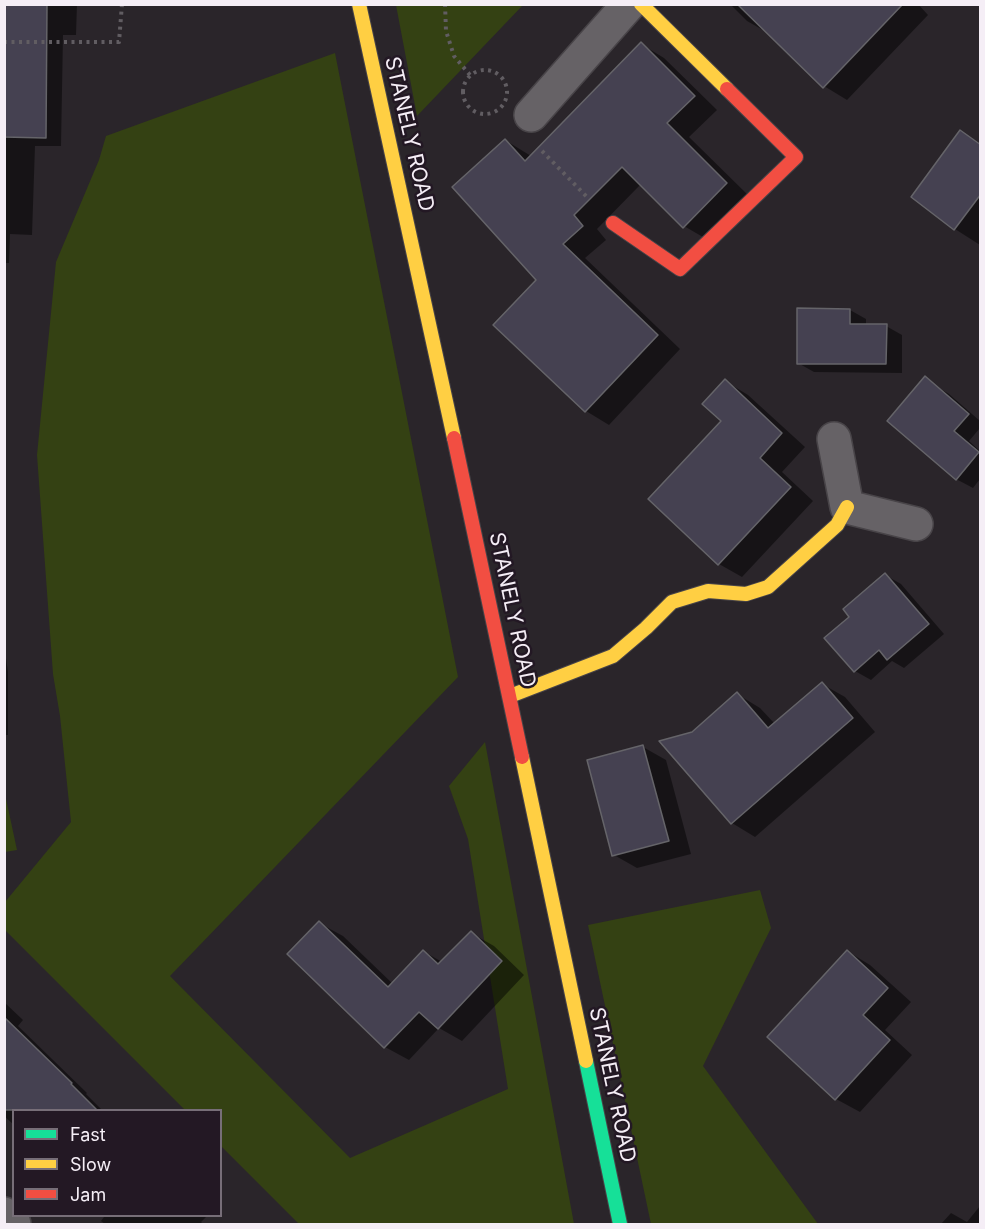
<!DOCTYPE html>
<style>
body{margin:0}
#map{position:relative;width:985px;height:1229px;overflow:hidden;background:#2a252a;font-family:Inter,sans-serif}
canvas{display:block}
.frame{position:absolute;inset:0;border:6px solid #f5eef6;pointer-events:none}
.legend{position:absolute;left:12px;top:1109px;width:210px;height:108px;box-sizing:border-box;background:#231824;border:2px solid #776e78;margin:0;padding:8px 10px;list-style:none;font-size:18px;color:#f5eef6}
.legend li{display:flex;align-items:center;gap:12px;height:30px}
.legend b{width:30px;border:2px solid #776e78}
</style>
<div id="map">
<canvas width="985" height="1229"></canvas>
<div class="frame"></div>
<ul class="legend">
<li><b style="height:8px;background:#16e098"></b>Fast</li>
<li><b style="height:8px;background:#ffcf43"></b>Slow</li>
<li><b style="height:8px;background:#f24e42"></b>Jam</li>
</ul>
</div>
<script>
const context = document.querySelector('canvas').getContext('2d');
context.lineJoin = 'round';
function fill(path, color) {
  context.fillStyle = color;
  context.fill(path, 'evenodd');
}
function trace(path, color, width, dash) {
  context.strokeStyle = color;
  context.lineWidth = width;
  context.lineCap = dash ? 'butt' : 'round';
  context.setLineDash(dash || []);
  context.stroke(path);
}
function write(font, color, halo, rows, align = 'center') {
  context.font = font + ' Inter,sans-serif';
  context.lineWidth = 5;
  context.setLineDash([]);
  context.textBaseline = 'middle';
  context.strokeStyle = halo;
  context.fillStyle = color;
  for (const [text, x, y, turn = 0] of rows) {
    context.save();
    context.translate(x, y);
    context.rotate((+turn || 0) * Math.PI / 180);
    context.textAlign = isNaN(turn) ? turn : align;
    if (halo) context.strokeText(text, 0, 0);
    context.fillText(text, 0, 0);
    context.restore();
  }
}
const green = new Path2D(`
 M 396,5 L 396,4 L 523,5 L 417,116 Z
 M 335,53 L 458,677 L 170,976 L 350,1158 L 508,1089 L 468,839 L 449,786 L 485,742 L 574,1224 L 299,1224 L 221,1146 L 220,1110 L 185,1110 L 5,930 L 5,902 L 71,822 L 60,716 L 53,674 L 37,455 L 56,262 L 99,160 L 106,136 Z
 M 5,794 L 17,850 L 5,852 L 4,852 Z
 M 760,890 L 771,928 L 703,1066 L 818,1224 L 651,1224 L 588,925 Z`);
const shadow = new Path2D(`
 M 4,4 L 77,4 L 76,35 L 63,35 L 61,146 L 35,146 L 32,235 L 10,234 L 9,263 L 4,263 Z
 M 730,4 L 918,4 L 928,15 L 847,100 L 824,86 L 770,34 L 747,21 Z
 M 641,44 L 664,58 L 717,110 L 689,137 L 750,197 L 708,240 L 684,226 L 641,184 L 597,229 L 606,240 L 585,258 L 680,349 L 609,425 L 586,411 L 495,325 L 538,280 L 505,140 L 531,156 Z
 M 961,132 L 980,144 L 980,245 L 955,229 Z
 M 850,310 L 866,319 L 866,325 L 886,326 L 902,335 L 902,373 L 814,372 L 798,363 Z
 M 725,381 L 748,395 L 805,447 L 782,472 L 813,501 L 742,577 L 719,564 Z
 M 932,384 L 949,394 L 980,421 L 980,428 L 969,441 L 980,451 L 980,479 L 973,488 L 956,479 Z
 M 885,575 L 901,584 L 944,634 L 904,668 L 892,661 L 871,680 L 855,671 Z
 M 4,644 L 8,672 L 8,735 L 4,735 Z
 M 822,684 L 845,697 L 875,732 L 755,837 L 732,823 L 693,733 L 737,694 L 760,708 L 775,724 Z
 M 643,747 L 666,760 L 691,854 L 637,868 L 614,855 Z
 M 319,923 L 343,936 L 393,984 L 423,951 L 442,962 L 471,933 L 494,946 L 524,975 L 462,1041 L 439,1028 L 409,1060 L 385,1047 L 290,954 Z
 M 847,951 L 870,965 L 911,1002 L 885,1030 L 912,1055 L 860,1112 L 836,1099 Z
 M 4,1002 L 23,1020 L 18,1026 L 87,1093 L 86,1094 L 102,1110 L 14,1110 L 14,1125 L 4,1116 Z
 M 980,1206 L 980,1224 L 941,1224 L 951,1213 L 967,1222 Z
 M 102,1216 L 204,1216 L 206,1217 L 201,1222 L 203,1224 L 105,1224 L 101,1221 L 104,1217 Z`);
const building = new Path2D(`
 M 4,4 L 47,4 L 46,138 L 4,137 Z
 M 737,4 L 903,4 L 823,88 Z
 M 641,42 L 695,96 L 667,123 L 727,183 L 683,228 L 622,167 L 574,215 L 583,226 L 563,244 L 658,335 L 585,412 L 493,325 L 536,280 L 452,187 L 505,139 L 525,161 Z
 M 960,130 L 981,145 L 981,194 L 954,230 L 911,197 Z
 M 797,308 L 850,309 L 850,324 L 887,324 L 886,364 L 797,364 Z
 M 925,376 L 969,414 L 954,431 L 979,452 L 956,480 L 887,421 Z
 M 725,379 L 782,433 L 760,458 L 791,487 L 718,565 L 648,499 L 721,421 L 702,404 Z
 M 885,573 L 929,624 L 887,660 L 879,650 L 854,672 L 824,638 L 849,617 L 843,609 Z
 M 822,682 L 853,718 L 731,824 L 659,741 L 692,732 L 737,692 L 768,728 Z
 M 643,745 L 669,841 L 612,856 L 587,760 Z
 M 319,921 L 388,987 L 423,950 L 438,964 L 471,931 L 502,961 L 438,1029 L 419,1012 L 384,1048 L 287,954 Z
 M 847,950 L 888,988 L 863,1015 L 890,1040 L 835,1100 L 767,1037 Z
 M 4,1017 L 72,1083 L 71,1084 L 97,1110 L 4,1110 Z`);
const path = new Path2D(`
 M 445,4 L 446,31 L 454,56 L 470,75
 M 4,42 L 119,42 L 122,4
 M463 92a22 22 0 1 1 44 0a22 22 0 1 1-44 0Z
 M 542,151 L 587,197`);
const street = new Path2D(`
 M 531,115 L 629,4
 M 834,439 L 847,507 L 916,524
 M 4,1214 L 14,1224`);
const fast = new Path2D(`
 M 586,1061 L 620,1224`);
const slow = new Path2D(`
 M 359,4 L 454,438
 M 641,4 L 727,89
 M 510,696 L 613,656 L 646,628 L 672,602 L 708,591 L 746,594 L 768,587 L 837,525 L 847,507
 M 522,757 L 586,1061`);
const jam = new Path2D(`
 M 613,223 L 680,269 L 796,157 L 727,89
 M 454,438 L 522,757`);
const streetNames = [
 ["STANELY ROAD",409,134,77],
 ["STANELY ROAD",512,610,78],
 ["STANELY ROAD",612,1085,78]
];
fill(green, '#344113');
fill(shadow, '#0007');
fill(building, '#454151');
trace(building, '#656469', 1.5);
trace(street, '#484448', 36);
trace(fast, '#484448', 16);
trace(slow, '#484448', 16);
trace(jam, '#484448', 16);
trace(path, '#615d62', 4, [3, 4.5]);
trace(street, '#666266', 33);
trace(fast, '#16e098', 14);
trace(slow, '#ffcf43', 14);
trace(jam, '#f24e42', 14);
write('21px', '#f5eef6', '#231824', streetNames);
</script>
